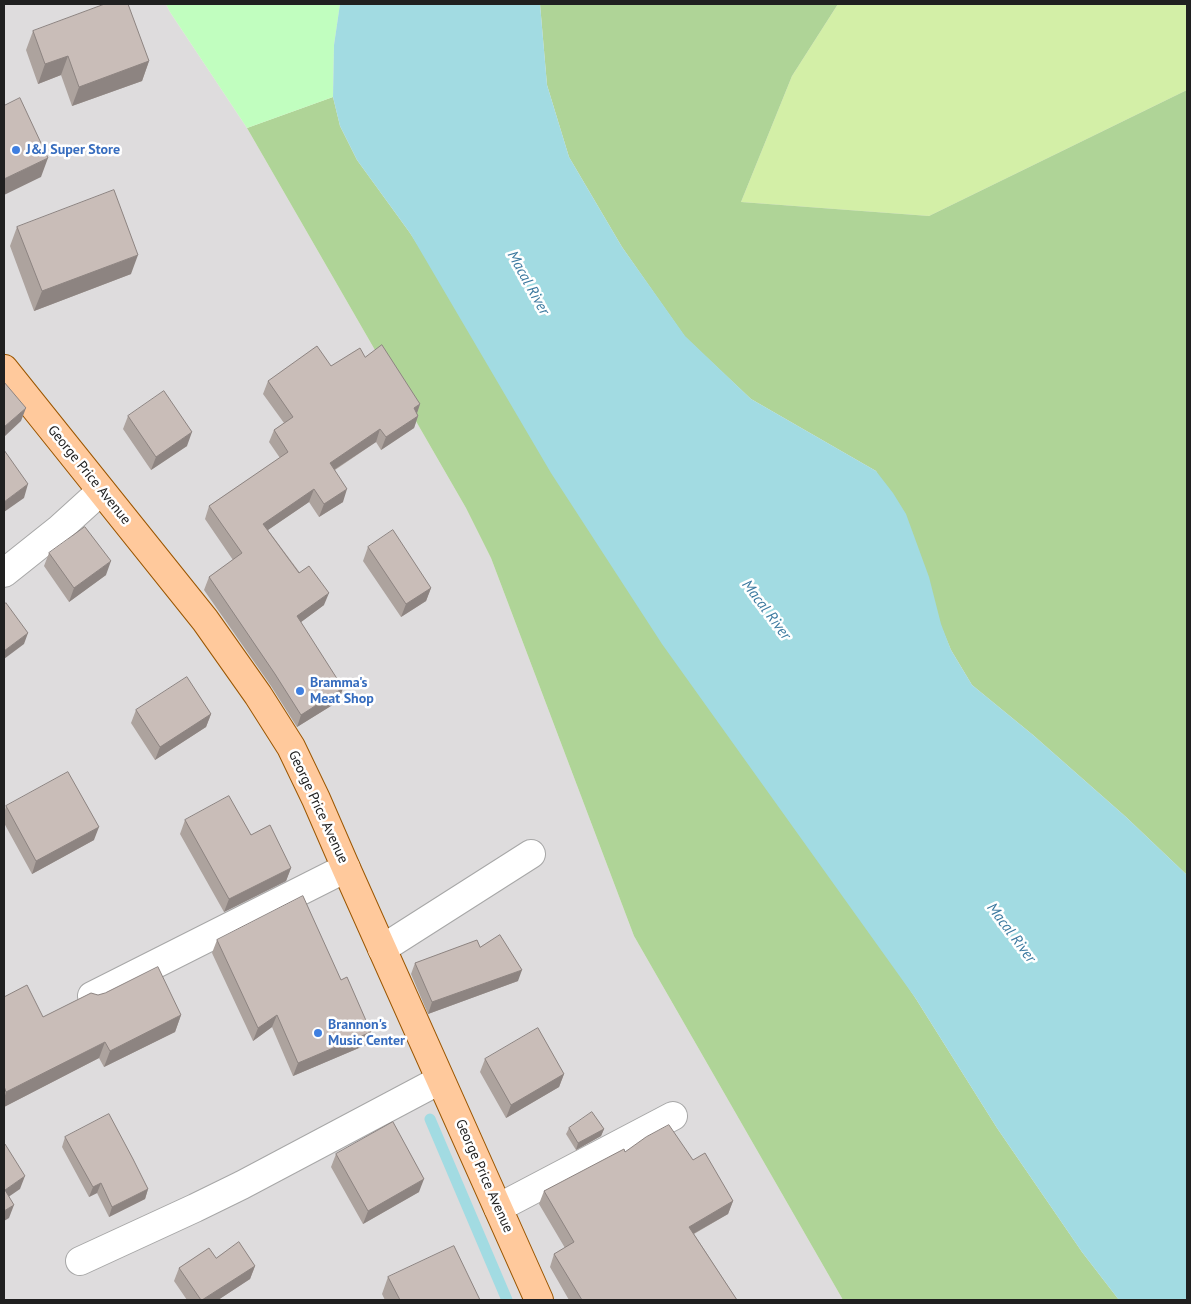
<!DOCTYPE html>
<style>
body{margin:0}
#map{position:relative;width:1191px;height:1304px;overflow:hidden;background:#f1ece5;font-family:"PT Sans",sans-serif}
canvas{display:block}
.frame{position:absolute;inset:0;border:5px solid #202020;pointer-events:none}
</style>
<div id="map">
<canvas width="1191" height="1304"></canvas>
<div class="frame"></div>
</div>
<script>
const context = document.querySelector('canvas').getContext('2d');
context.lineJoin = 'round';
function fill(path, color) {
  context.fillStyle = color;
  context.fill(path, 'evenodd');
}
function trace(path, color, width, dash) {
  context.strokeStyle = color;
  context.lineWidth = width;
  context.lineCap = dash ? 'butt' : 'round';
  context.setLineDash(dash || []);
  context.stroke(path);
}
function write(font, color, halo, rows, align = 'center') {
  context.font = font + ' "PT Sans",sans-serif';
  context.lineWidth = 5;
  context.setLineDash([]);
  context.textBaseline = 'middle';
  context.strokeStyle = halo;
  context.fillStyle = color;
  for (const [text, x, y, turn = 0] of rows) {
    context.save();
    context.translate(x, y);
    context.rotate((+turn || 0) * Math.PI / 180);
    context.textAlign = isNaN(turn) ? turn : align;
    if (halo) context.strokeText(text, 0, 0);
    context.fillText(text, 0, 0);
    context.restore();
  }
}
const residential = new Path2D(`
 M 4,4 L 166,4 L 170,12 L 247,128 L 466,508 L 491,558 L 634,936 L 843,1300 L 4,1300 Z`);
const grass = new Path2D(`
 M 838,4 L 1187,4 L 1187,90 L 929,216 L 741,202 L 792,76 Z`);
const forest = new Path2D(`
 M 540,4 L 838,4 L 792,76 L 741,202 L 929,216 L 1187,90 L 1187,875 L 1126,817 L 1033,735 L 972,685 L 951,650 L 876,471 L 751,399 L 685,337 L 622,247 L 569,157 L 547,85 Z
 M 333,97 L 340,126 L 357,160 L 410,233 L 916,999 L 997,1128 L 1082,1252 L 1119,1300 L 843,1300 L 634,936 L 491,558 L 466,508 L 247,128 Z`);
const park = new Path2D(`
 M 166,4 L 340,4 L 334,45 L 333,97 L 247,128 L 170,12 Z`);
const water = new Path2D(`
 M 340,4 L 540,4 L 547,85 L 569,157 L 622,247 L 685,336 L 751,399 L 876,471 L 893,493 L 906,514 L 929,577 L 941,624 L 951,650 L 972,685 L 1033,735 L 1126,817 L 1187,875 L 1187,1300 L 1119,1300 L 1082,1252 L 997,1128 L 916,999 L 662,644 L 551,473 L 410,233 L 357,160 L 340,126 L 333,97 L 334,45 Z`);
const stream = new Path2D(`
 M 430,1119 L 507,1300`);
const minor = new Path2D(`
 M 4,573 L 58,530 L 101,491
 M 382,949 L 531,854
 M 92,996 L 346,868
 M 498,1208 L 673,1116
 M 80,1261 L 195,1208 L 242,1185 L 440,1080`);
const major = new Path2D(`
 M 4,369 L 205,620 L 258,695 L 291,747 L 316,799 L 346,868 L 539,1300`);
const wall = new Path2D(`
 M 33,31 L 149,61 L 142,81 L 72,106 L 61,75 L 38,84 L 26,50 Z
 M 17,227 L 131,274 L 34,311 L 10,246 Z
 M 365,357 L 420,404 L 417,413 L 418,416 L 414,428 L 381,450 L 376,442 L 335,470 L 343,502 L 319,517 L 309,502 L 268,530 L 324,605 L 301,622 L 339,701 L 297,727 L 271,686 L 204,590 L 209,577 L 233,560 L 205,519 L 209,506 L 280,458 L 269,442 L 274,430 L 284,423 L 263,394 L 268,381 L 331,366 Z
 M 128,416 L 187,446 L 151,470 L 123,429 Z
 M 368,547 L 431,588 L 426,601 L 401,617 L 363,561 Z
 M 49,553 L 106,575 L 69,602 L 44,566 Z
 M 136,710 L 211,714 L 206,727 L 155,760 L 131,723 Z
 M 6,806 L 94,840 L 32,874 L 4,823 L 4,814 Z
 M 185,820 L 251,835 L 291,868 L 286,881 L 224,912 L 180,834 Z
 M 217,940 L 366,1045 L 293,1076 L 272,1027 L 253,1041 L 212,953 Z
 M 480,947 L 518,981 L 428,1014 L 411,974 L 415,963 Z
 M 4,997 L 43,1017 L 181,1015 L 175,1032 L 104,1067 L 99,1058 L 4,1107 Z
 M 485,1059 L 564,1074 L 559,1087 L 506,1118 L 480,1072 Z
 M 569,1128 L 604,1129 L 601,1136 L 576,1150 L 566,1134 Z
 M 65,1137 L 148,1189 L 145,1199 L 109,1217 L 97,1193 L 89,1197 L 62,1147 Z
 M 625,1152 L 693,1160 L 733,1201 L 728,1214 L 694,1234 L 737,1300 L 569,1300 L 550,1267 L 554,1254 L 565,1248 L 539,1204 L 544,1191 Z
 M 336,1154 L 419,1192 L 363,1224 L 331,1167 Z
 M 216,1258 L 255,1266 L 250,1279 L 218,1300 L 187,1300 L 174,1281 L 179,1268 Z
 M 388,1277 L 480,1300 L 385,1300 L 382,1294 Z`);
const shadedWall = new Path2D(`
 M 68,56 L 61,75 L 38,84 L 45,64 Z
 M 149,61 L 142,81 L 72,106 L 79,87 Z
 M 48,158 L 41,177 L 4,195 L 4,179 Z
 M 138,255 L 131,274 L 34,311 L 42,291 Z
 M 420,404 L 416,416 L 414,408 Z
 M 26,408 L 21,421 L 4,437 L 4,427 Z
 M 418,416 L 414,428 L 381,450 L 386,437 Z
 M 380,429 L 376,442 L 326,475 L 330,463 Z
 M 192,432 L 187,446 L 151,470 L 156,457 Z
 M 28,484 L 24,498 L 4,512 L 4,502 Z
 M 314,489 L 309,502 L 259,536 L 263,524 Z
 M 347,489 L 343,502 L 319,517 L 324,504 Z
 M 111,561 L 106,575 L 69,602 L 74,588 Z
 M 431,588 L 426,601 L 401,617 L 406,604 Z
 M 329,593 L 324,605 L 293,628 L 297,616 Z
 M 28,633 L 24,644 L 4,659 L 4,651 Z
 M 343,688 L 339,701 L 297,727 L 301,715 Z
 M 211,714 L 206,727 L 155,760 L 160,747 Z
 M 99,827 L 94,840 L 32,874 L 36,861 Z
 M 291,868 L 286,881 L 224,912 L 229,899 Z
 M 522,970 L 518,981 L 428,1014 L 432,1002 Z
 M 181,1015 L 175,1032 L 104,1067 L 110,1051 Z
 M 277,1015 L 272,1027 L 253,1041 L 258,1028 Z
 M 371,1032 L 366,1045 L 293,1076 L 298,1063 Z
 M 105,1042 L 99,1058 L 4,1107 L 4,1099 L 6,1092 Z
 M 564,1074 L 559,1087 L 506,1118 L 511,1105 Z
 M 604,1129 L 601,1136 L 576,1150 L 578,1143 Z
 M 25,1176 L 20,1189 L 4,1200 L 5,1190 Z
 M 424,1179 L 419,1192 L 363,1224 L 368,1211 Z
 M 101,1183 L 97,1193 L 89,1197 L 93,1187 Z
 M 148,1189 L 145,1199 L 109,1217 L 112,1207 Z
 M 733,1201 L 728,1214 L 684,1239 L 689,1227 Z
 M 14,1205 L 9,1218 L 4,1221 L 4,1211 Z
 M 255,1266 L 250,1279 L 218,1300 L 202,1300 Z`);
const building = new Path2D(`
 M 105,4 L 128,4 L 149,61 L 79,87 L 68,56 L 45,64 L 33,31 Z
 M 20,98 L 48,158 L 4,179 L 4,106 Z
 M 114,190 L 138,255 L 42,291 L 17,227 Z
 M 382,345 L 420,404 L 414,408 L 418,416 L 386,437 L 380,429 L 330,463 L 347,489 L 324,504 L 314,489 L 263,524 L 299,573 L 309,566 L 329,593 L 297,616 L 343,688 L 301,715 L 275,674 L 209,577 L 242,553 L 209,506 L 288,452 L 274,430 L 293,417 L 268,381 L 317,346 L 331,366 L 360,348 L 365,357 Z
 M 4,382 L 26,408 L 4,427 Z
 M 164,391 L 192,432 L 156,457 L 128,416 Z
 M 4,450 L 28,484 L 4,502 Z
 M 85,527 L 111,561 L 74,588 L 49,553 Z
 M 393,530 L 431,588 L 406,604 L 368,547 Z
 M 6,603 L 28,633 L 4,651 L 4,605 Z
 M 187,677 L 211,714 L 160,747 L 136,710 Z
 M 68,772 L 99,827 L 36,861 L 6,806 Z
 M 229,796 L 251,835 L 270,825 L 291,868 L 229,899 L 185,820 Z
 M 303,896 L 341,980 L 347,977 L 371,1032 L 298,1063 L 277,1015 L 258,1028 L 217,940 Z
 M 500,935 L 522,970 L 432,1002 L 415,963 L 477,940 L 480,947 Z
 M 158,967 L 181,1015 L 110,1051 L 105,1042 L 6,1092 L 4,1086 L 4,997 L 27,985 L 43,1017 L 91,993 L 98,995 L 105,993 Z
 M 538,1028 L 564,1074 L 511,1105 L 485,1059 Z
 M 592,1112 L 604,1129 L 578,1143 L 569,1128 Z
 M 109,1114 L 133,1159 L 148,1189 L 112,1207 L 101,1183 L 93,1187 L 65,1137 Z
 M 393,1122 L 424,1179 L 368,1211 L 336,1154 Z
 M 669,1125 L 693,1160 L 705,1153 L 733,1201 L 689,1227 L 737,1300 L 582,1300 L 554,1254 L 574,1242 L 544,1191 L 624,1149 L 625,1152 L 646,1137 Z
 M 4,1144 L 5,1144 L 25,1176 L 5,1190 L 14,1205 L 4,1211 Z
 M 239,1242 L 255,1266 L 202,1300 L 201,1300 L 179,1268 L 209,1248 L 216,1258 Z
 M 454,1246 L 480,1300 L 400,1300 L 388,1277 Z`);
const markers = [
 [16,150,5,"#3f7fe0"],
 [300,691,5,"#3f7fe0"],
 [318,1033,5,"#3f7fe0"]
];
const shopNames = [
 ["J&J Super Store",26,150],
 ["Bramma's",310,683],
 ["Meat Shop",310,699],
 ["Brannon's",328,1025],
 ["Music Center",328,1041]
];
const streetNames = [
 ["George Price Avenue",89,475,51],
 ["George Price Avenue",318,807,65],
 ["George Price Avenue",484,1176,66]
];
const waterNames = [
 ["Macal River",528,283,61],
 ["Macal River",766,610,53],
 ["Macal River",1011,933,53]
];
fill(residential, '#dedcdd');
fill(grass, '#d3efa7');
fill(forest, '#afd497');
fill(park, '#c1febf');
fill(water, '#a2dbe2');
trace(stream, '#a2dbe2', 11);
trace(minor, '#a7a7a7', 30);
trace(major, '#9b5600', 30);
trace(minor, '#fff', 28);
trace(major, '#ffc99c', 28);
fill(wall, '#ada39e');
fill(shadedWall, '#8d8481');
fill(building, '#c9bdb8');
trace(building, '#8d8481', 1);
for (const [x, y, r, color] of markers) {
  const dot = new Path2D();
  dot.arc(x, y, r, 0, 2 * Math.PI);
  context.fillStyle = color;
  context.fill(dot);
  trace(dot, '#fff', 2);
}
write('bold 14px', '#366cbe', '#fff', shopNames, 'left');
write('14px', '#202020', '#fff', streetNames);
write('italic 15px', '#3c799f', '#fff', waterNames);
</script>
